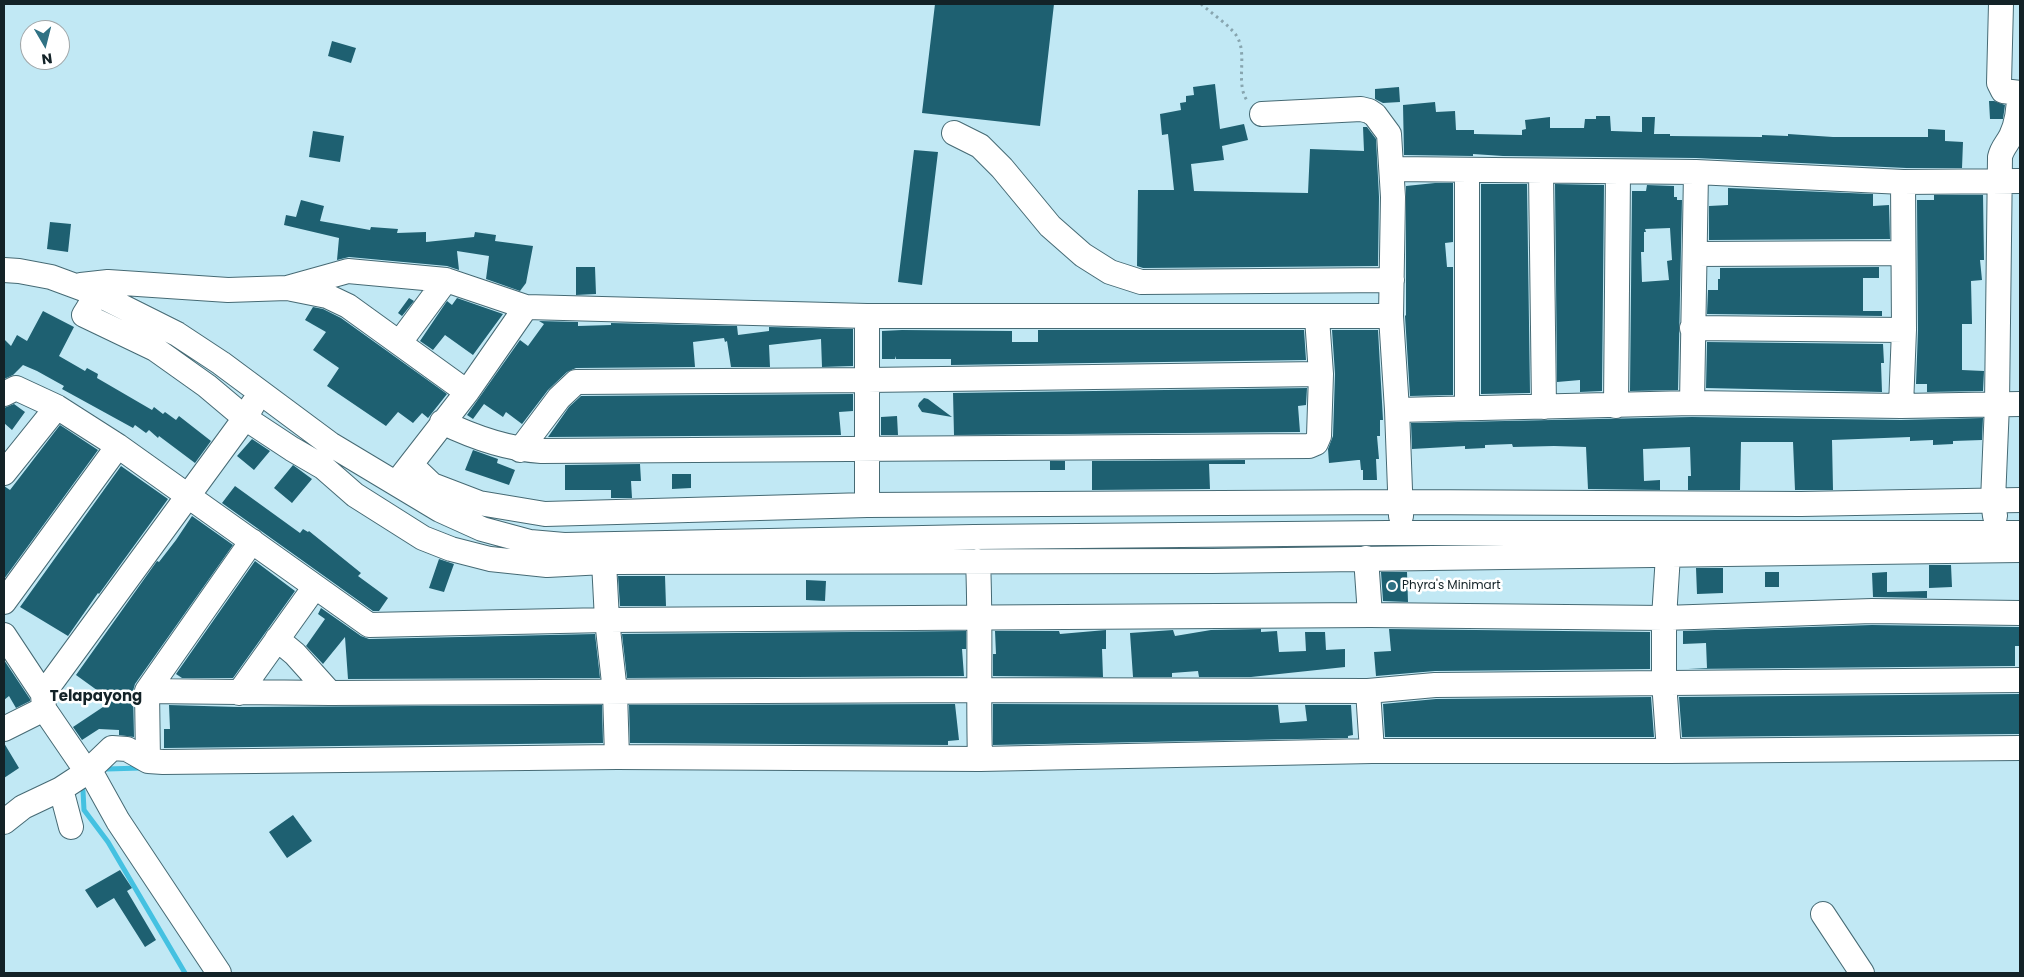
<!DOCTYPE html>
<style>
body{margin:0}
#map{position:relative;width:2024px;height:977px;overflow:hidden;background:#c1e8f4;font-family:Poppins,sans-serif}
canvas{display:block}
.frame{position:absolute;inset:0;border:5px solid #132227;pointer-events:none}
.north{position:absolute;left:20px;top:20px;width:50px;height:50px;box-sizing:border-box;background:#fff;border:1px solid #a1a7a9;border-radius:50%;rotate:172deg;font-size:14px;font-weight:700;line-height:20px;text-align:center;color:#132227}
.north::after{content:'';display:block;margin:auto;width:18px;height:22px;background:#307284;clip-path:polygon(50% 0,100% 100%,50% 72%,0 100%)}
</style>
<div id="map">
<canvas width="2024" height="977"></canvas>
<div class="frame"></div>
<div class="north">N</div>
</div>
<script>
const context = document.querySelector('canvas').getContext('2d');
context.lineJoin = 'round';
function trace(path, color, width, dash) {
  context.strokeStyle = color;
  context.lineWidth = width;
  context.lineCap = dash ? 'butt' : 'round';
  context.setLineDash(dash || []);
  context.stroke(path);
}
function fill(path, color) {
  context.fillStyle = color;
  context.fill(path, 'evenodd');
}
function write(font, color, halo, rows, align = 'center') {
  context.font = font + ' Poppins,sans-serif';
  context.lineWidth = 5;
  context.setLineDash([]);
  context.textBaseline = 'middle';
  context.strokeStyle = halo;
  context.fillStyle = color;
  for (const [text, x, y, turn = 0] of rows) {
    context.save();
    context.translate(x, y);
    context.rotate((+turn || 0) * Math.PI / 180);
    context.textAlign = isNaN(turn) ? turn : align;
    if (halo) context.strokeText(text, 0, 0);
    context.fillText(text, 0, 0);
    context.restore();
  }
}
const stream = new Path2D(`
 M 107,769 L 141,768
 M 83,791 L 84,810 L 108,842 L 185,973`);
const building = new Path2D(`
 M 935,4 L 1054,4 L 1040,126 L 922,113 Z
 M 332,41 L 356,48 L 351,63 L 328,56 Z
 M 1215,84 L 1220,129 L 1244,124 L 1248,140 L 1222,146 L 1224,160 L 1191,164 L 1194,191 L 1308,193 L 1310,149 L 1364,151 L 1363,127 L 1367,127 L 1376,139 L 1379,197 L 1378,266 L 1143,268 L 1137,266 L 1138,190 L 1174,190 L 1168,134 L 1162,135 L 1160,114 L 1181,110 L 1180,103 L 1186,102 L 1186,96 L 1194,95 L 1193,87 Z
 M 1399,87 L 1400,102 L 1383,103 L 1375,99 L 1375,89 Z
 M 1989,101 L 1994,101 L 2005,105 L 2003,119 L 1990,119 Z
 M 1435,102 L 1436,112 L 1455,111 L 1456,130 L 1474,130 L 1474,134 L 1522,135 L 1522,130 L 1526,129 L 1525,120 L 1550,117 L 1550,128 L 1584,128 L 1585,119 L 1596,119 L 1596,116 L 1610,116 L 1611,131 L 1612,131 L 1642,132 L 1642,117 L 1655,117 L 1654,134 L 1670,134 L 1670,136 L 1762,137 L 1762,135 L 1788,136 L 1788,134 L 1833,137 L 1928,137 L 1928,129 L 1945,130 L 1945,141 L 1963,142 L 1962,168 L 1906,168 L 1696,158 L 1503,156 L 1473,154 L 1473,156 L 1404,155 L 1403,105 Z
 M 313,131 L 344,136 L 340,162 L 309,157 Z
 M 914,150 L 938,152 L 922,285 L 898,282 Z
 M 1435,183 L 1453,183 L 1453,242 L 1445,243 L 1447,267 L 1453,267 L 1453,395 L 1410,396 L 1405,316 L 1406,315 L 1406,186 Z
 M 1481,184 L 1527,184 L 1530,393 L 1481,394 Z
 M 1555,184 L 1604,185 L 1602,391 L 1580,392 L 1580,380 L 1557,382 Z
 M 1647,185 L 1674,186 L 1674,197 L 1677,197 L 1677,200 L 1682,200 L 1678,390 L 1630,391 L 1632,191 L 1646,191 ZM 1670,228 L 1672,260 L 1667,261 L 1669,280 L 1642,282 L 1641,252 L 1644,252 L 1644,232 L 1646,232 L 1645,229 Z
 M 1728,188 L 1873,194 L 1873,206 L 1889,205 L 1890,239 L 1709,240 L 1709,206 L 1728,205 Z
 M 1934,195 L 1983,195 L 1984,260 L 1980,260 L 1982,280 L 1971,281 L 1972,324 L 1962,324 L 1962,370 L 1984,371 L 1983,391 L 1927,392 L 1927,384 L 1916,384 L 1918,330 L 1917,200 L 1934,200 Z
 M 301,200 L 324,206 L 320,221 L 370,230 L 371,227 L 398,229 L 397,233 L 426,232 L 426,242 L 474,237 L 475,232 L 496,235 L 495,241 L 533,246 L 526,283 L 520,291 L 486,279 L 489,256 L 457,251 L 459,270 L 447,266 L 349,257 L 337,260 L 339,238 L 284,225 L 286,215 L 296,217 Z
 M 50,222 L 71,224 L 68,252 L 47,249 Z
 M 576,267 L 595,267 L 596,294 L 576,295 Z
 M 1879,267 L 1879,278 L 1863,278 L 1863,311 L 1882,311 L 1882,316 L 1707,314 L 1708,290 L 1718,290 L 1718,279 L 1720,279 L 1720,268 Z
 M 409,298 L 414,301 L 402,316 L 398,313 Z
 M 457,298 L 503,314 L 473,355 L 445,335 L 433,350 L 420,341 L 447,301 L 452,305 Z
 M 313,307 L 323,309 L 341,318 L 447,394 L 428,418 L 422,413 L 413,423 L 398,412 L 386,426 L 327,386 L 339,368 L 313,350 L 326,332 L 305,320 Z
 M 43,311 L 74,327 L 59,356 L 85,371 L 87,368 L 98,374 L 97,378 L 152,410 L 154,407 L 163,414 L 165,412 L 176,420 L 179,416 L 211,441 L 195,463 L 159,436 L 158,438 L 149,430 L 146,433 L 135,425 L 133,428 L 62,389 L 64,386 L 37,371 L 23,365 L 13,375 L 4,379 L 4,339 L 11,346 L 17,335 L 27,341 Z
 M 539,321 L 578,322 L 578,326 L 611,325 L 611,323 L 737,326 L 738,335 L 769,331 L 769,327 L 853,329 L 853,366 L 822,367 L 821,339 L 769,345 L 770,367 L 731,367 L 727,341 L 725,342 L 724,338 L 693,342 L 695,367 L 576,368 L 567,372 L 548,390 L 522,424 L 506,412 L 503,417 L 484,404 L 473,419 L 467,415 L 520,340 L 528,346 L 544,324 Z
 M 902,330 L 1012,331 L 1012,342 L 1038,342 L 1038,330 L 1304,330 L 1306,360 L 951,365 L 951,359 L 896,359 L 895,356 L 895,359 L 882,359 L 882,331 Z
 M 1332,330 L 1378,330 L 1383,420 L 1380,420 L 1380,436 L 1377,436 L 1379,459 L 1376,459 L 1377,480 L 1363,480 L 1363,470 L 1361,470 L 1360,460 L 1358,460 L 1329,463 L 1328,449 L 1333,436 L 1335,374 Z
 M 1707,342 L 1883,344 L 1884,363 L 1881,363 L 1882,392 L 1706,388 Z
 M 1307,388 L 1306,405 L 1298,406 L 1300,432 L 954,435 L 953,393 Z
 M 853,394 L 853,411 L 839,412 L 841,435 L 548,437 L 569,407 L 581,396 Z
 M 924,398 L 928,399 L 952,417 L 922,412 L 918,406 L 919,403 Z
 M 14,404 L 25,412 L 12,430 L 4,423 L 4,408 Z
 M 897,416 L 898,435 L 881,435 L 881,417 Z
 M 1692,417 L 1901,420 L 1983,418 L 1982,440 L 1953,441 L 1953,444 L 1933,445 L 1933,440 L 1910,441 L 1910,437 L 1832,440 L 1833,490 L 1795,490 L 1793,442 L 1741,442 L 1740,490 L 1688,490 L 1688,476 L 1691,476 L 1690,447 L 1643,449 L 1644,481 L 1660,480 L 1660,490 L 1588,489 L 1586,447 L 1554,446 L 1513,447 L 1512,444 L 1485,445 L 1485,448 L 1465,449 L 1465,446 L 1412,449 L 1411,423 Z
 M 60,425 L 98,450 L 4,579 L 4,486 L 10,490 Z
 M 252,439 L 270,451 L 254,470 L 237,456 Z
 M 473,450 L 498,459 L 497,463 L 515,470 L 509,485 L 465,470 Z
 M 1245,460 L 1245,464 L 1209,464 L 1210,489 L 1092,490 L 1092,461 Z
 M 1050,461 L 1065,461 L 1065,470 L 1050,470 Z
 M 640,464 L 641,481 L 631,481 L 632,498 L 611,498 L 611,490 L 565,490 L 565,465 Z
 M 293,465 L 312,479 L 292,503 L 274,488 Z
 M 121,466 L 168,499 L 99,594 L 98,593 L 68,636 L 20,607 Z
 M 672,474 L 691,474 L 691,488 L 672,489 Z
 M 235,486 L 300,533 L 303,529 L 308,532 L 309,531 L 361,573 L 358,576 L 388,598 L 379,611 L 373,611 L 222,503 Z
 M 192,516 L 233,545 L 135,684 L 133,691 L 134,737 L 119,735 L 119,730 L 99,729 L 82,740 L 73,727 L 112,701 L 76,675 L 157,561 L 159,562 L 176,540 Z
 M 439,559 L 454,564 L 444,592 L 429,588 Z
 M 255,561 L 295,591 L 233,678 L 182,678 L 176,674 Z
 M 1929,565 L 1951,565 L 1952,587 L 1929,588 Z
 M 1696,568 L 1723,568 L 1723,593 L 1697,594 Z
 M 1381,572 L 1407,572 L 1408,602 L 1383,601 Z
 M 1765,572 L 1779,572 L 1779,587 L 1765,587 Z
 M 1887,572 L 1887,592 L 1927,591 L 1927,598 L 1873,597 L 1872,573 Z
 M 618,576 L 665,576 L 666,606 L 620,606 Z
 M 806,580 L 826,581 L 825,601 L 806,600 Z
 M 321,608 L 361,636 L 369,639 L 595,634 L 600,678 L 348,679 L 345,637 L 323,664 L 306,646 L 325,619 L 318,614 Z
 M 1872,625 L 2019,627 L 2020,646 L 2015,646 L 2015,666 L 1688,669 L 1707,668 L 1706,643 L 1683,644 L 1683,631 Z
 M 1261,629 L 1261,632 L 1277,631 L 1279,652 L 1306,651 L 1305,632 L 1325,632 L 1326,650 L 1345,649 L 1345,667 L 1251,677 L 1199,677 L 1198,671 L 1172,673 L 1172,677 L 1133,677 L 1130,633 L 1173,630 L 1175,636 L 1211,630 Z
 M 1389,629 L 1650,632 L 1650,669 L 1435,671 L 1376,676 L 1374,652 L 1391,651 Z
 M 1106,630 L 1106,649 L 1102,649 L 1103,677 L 993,676 L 993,654 L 996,654 L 995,631 L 1059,631 L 1060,634 Z
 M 966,631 L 966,649 L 962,649 L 964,676 L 627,678 L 622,634 Z
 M 4,660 L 30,699 L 30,701 L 16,708 L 9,696 L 4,700 Z
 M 2020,694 L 2020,734 L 1682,737 L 1679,697 Z
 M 1651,697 L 1654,737 L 1385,737 L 1383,704 L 1436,699 Z
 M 955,704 L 959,740 L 948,741 L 948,745 L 630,743 L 629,705 Z
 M 993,704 L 1278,705 L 1280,723 L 1307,721 L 1305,705 L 1351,705 L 1353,735 L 1348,736 L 1348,738 L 993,745 Z
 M 169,705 L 238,707 L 602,705 L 603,743 L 164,748 L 164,729 L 170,729 Z
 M 4,743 L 19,768 L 4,778 Z
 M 293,815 L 312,841 L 287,858 L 269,832 Z
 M 120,870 L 132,888 L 127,891 L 156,940 L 145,947 L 114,898 L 97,908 L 85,890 Z`);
const path = new Path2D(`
 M 1201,4 C 1210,12 1230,26 1236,35 C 1249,54 1234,83 1248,102`);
const minor = new Path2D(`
 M 2001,4 L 1999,83 L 2003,91 L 2020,93
 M 1262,114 L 1361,109 L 1369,111 L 1375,115 L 1389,134 L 1393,197 L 1391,316 L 1397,410 L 1401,516
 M 954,133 L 980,146 L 1002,168 L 1050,226 L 1083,255 L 1110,272 L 1141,282 L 1392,280
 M 1392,169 L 1696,172 L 1903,182 L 2020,181
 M 1467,170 L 1467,407
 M 1541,171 L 1544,407
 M 1695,254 L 1903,253
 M 4,270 L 19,271 L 51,277 L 97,294 L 177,334 L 221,363 L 330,444 L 440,510 L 482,529 L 530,542 L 564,545 L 974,537 L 1388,533 L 2020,533
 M 81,285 L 108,282 L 228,290 L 287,288 L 348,271 L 446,280 L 526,307 L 867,316 L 1391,316
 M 292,289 L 327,296 L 348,306 L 467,392
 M 97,294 L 84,315 L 155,349 L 207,386 L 245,418 L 292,449 L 323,467 L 355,495 L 423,538 L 451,549 L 490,559 L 547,565 L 604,562 L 1212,561 L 2020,550
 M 867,316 L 867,505
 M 1692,328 L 1904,330
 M 400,342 L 446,280
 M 4,394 L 16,388 L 57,407 L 118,446 L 369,625 L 607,620 L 1370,615 L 1664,618 L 1872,611 L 2020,613
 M 1692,403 L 1696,172
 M 1616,406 L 1618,172
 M 1901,406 L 1904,330 L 1903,182
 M 1397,410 L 1692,403 L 1901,406 L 2020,404
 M 442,422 C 473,437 507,449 541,451 L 1309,446 L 1316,443 L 1319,436 L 1321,374 L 1317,318
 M 520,450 L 559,398 L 576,382 L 867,380 L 1321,374
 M 411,465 L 432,485 L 479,503 L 545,514 L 867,505 L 1400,502 L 1801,504 L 2020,500
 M 4,473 L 57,407
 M 401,477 L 467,392 L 526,307
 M 1995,516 L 1993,501 L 1997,404 L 2000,157 C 2002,148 2007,144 2011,136 C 2018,122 2019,108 2019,93
 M 1668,555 L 1664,618 L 1664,682 L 1669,751
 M 1366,558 L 1370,615
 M 978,561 C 981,627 978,693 980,759
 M 604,562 L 607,620 L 615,692 L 617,757
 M 4,602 L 118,446
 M 4,635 L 43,694 L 44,709 L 87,772 L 93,776 L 118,821 L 219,973
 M 277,639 L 295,654 L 330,693
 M 147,691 L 330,693 L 978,690 L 1368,691 L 1435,685 L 2020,680
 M 1368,691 L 1372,751
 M 239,693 L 314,588
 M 43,694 L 245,418 L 253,404
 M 4,729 L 44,709
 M 148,761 L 147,691 L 252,541
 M 61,789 L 71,827
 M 4,822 L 23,807 L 61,789 L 87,772 L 112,748 L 127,749 L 148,761 L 163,762 L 617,757 L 980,759 L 1372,751 L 1669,751 L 2020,748
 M 1823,914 L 1862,973`);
const markers = [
 [1392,586,5,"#307284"]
];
const poiNames = [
 ["Phyra's Minimart",1402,586]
];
const quarterNames = [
 ["Telapayong",96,697]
];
trace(stream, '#44c1e1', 5);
fill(building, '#1e6071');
trace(minor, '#466a74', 26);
trace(path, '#87a5af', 3, [2.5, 4]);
trace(minor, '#fff', 24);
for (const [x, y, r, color] of markers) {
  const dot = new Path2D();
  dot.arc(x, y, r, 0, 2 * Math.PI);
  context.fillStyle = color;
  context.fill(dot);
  trace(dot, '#fff', 2);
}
write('12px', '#132227', '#fff', poiNames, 'left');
write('bold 15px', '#132227', '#fff', quarterNames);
</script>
